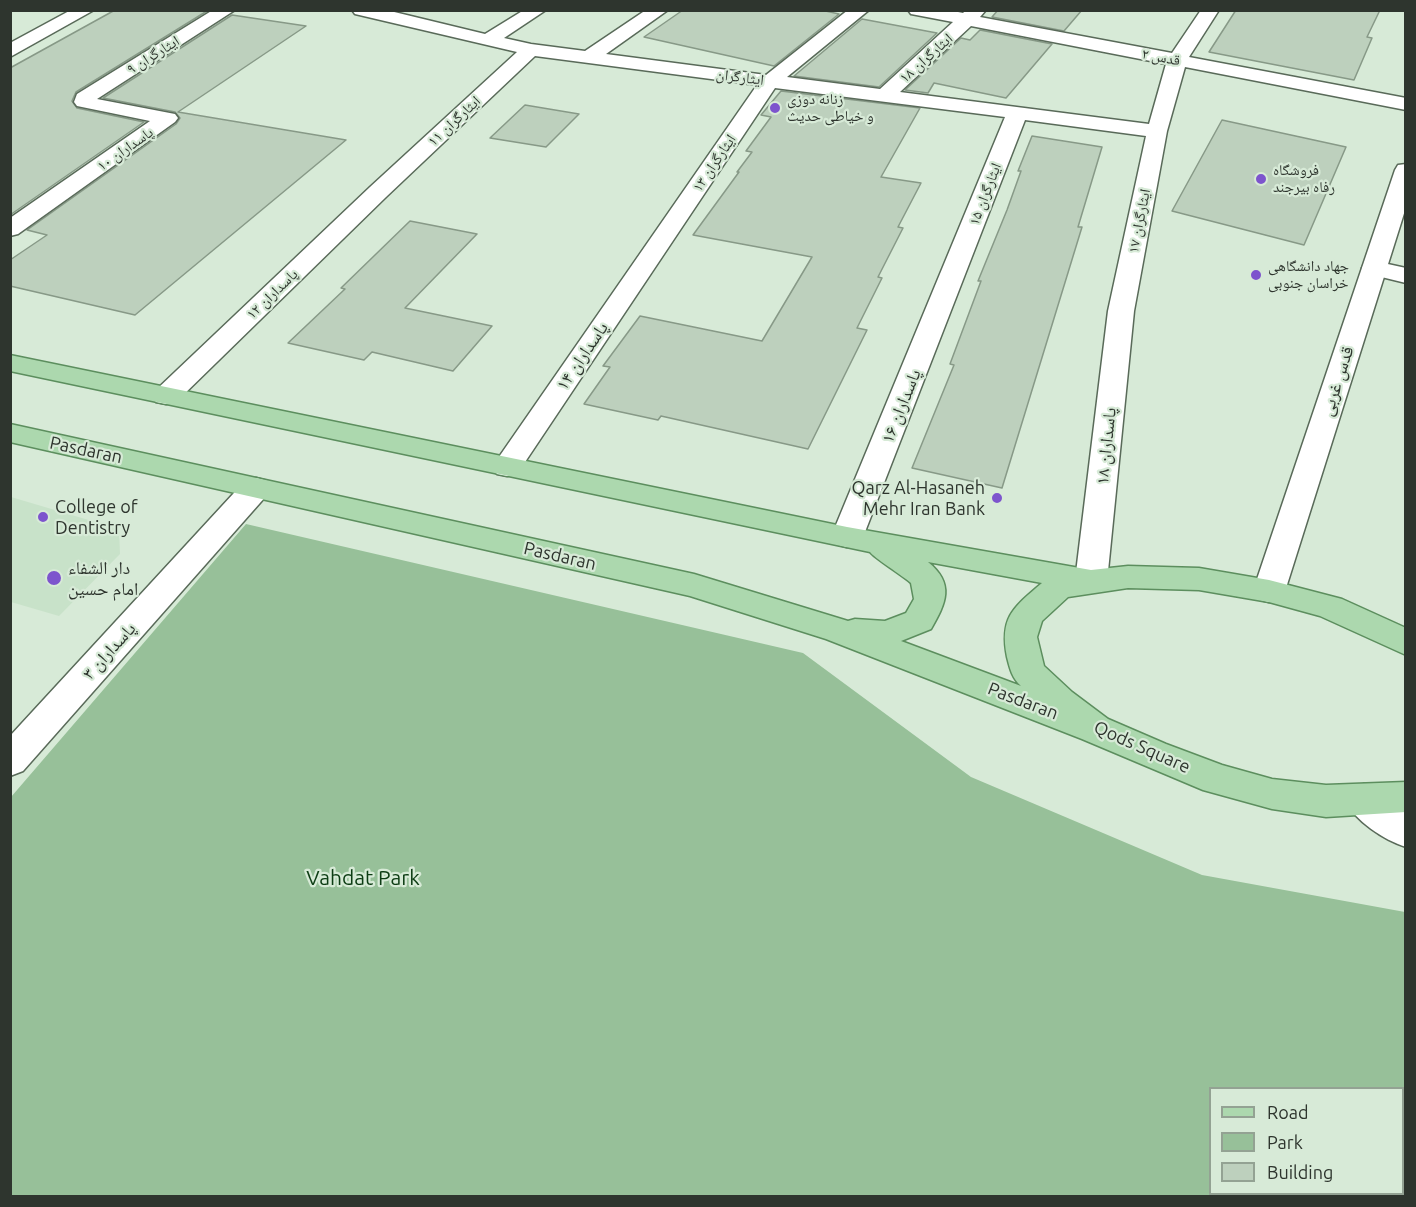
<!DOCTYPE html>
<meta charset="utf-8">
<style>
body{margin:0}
#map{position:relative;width:1416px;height:1207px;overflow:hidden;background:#d7ead7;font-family:Ubuntu,sans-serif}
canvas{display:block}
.frame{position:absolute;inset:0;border:12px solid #2e352e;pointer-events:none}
.legend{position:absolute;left:1209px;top:1087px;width:195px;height:108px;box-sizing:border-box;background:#d7ead7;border:2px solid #93a293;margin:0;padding:8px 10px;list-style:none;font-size:18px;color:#2e352e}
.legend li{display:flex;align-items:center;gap:12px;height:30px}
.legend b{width:30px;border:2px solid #93a293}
</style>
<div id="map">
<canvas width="1416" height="1207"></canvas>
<div class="frame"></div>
<ul class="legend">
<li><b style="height:8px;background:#acd8ae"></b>Road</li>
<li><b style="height:16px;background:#97c099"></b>Park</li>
<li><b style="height:16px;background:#bdd0bd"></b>Building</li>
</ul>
</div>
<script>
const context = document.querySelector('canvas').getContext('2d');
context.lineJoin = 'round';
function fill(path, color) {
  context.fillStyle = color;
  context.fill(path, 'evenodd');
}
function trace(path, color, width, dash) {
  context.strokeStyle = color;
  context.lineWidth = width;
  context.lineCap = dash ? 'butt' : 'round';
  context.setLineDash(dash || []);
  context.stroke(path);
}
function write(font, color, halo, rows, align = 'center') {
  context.font = font + ' Ubuntu,"Noto Naskh Arabic",sans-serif';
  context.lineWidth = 4.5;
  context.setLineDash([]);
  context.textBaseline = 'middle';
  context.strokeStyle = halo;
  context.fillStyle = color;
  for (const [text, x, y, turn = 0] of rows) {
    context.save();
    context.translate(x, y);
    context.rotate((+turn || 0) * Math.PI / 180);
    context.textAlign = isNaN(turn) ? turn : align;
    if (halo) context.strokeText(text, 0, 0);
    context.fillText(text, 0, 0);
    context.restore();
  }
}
const built = new Path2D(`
 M 11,497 L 119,529 L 120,554 L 59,616 L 11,602 Z`);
const green = new Path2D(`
 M 246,524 L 803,653 L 971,777 L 1202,875 L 1405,912 L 1405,1196 L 11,1196 L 11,797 ZM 1210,1088 L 1402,1088 L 1402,1194 L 1210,1194 Z`);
const building = new Path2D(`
 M 115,10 L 207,11 L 76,92 L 72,101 L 77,108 L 144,122 L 10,215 L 10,68 Z
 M 683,10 L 821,10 L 839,14 L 774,66 L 644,37 Z
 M 998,10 L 1082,10 L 1064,31 L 992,17 Z
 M 1236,10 L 1380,10 L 1367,37 L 1372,38 L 1354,80 L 1209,52 Z
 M 232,15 L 306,26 L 178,112 L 346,140 L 135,315 L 10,286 L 10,260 L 47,235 L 27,230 L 176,124 L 180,118 L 175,112 L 103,98 Z
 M 862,19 L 937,33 L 879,87 L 794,76 Z
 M 980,30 L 1052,44 L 1006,98 L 934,83 L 928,93 L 905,90 L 961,38 L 970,40 Z
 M 781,91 L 920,108 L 881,177 L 921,183 L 898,227 L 903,228 L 878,277 L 882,278 L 857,328 L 867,330 L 808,449 L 661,416 L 658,420 L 584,404 L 610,367 L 603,366 L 640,316 L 762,341 L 812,257 L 693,235 L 739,172 L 737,172 L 752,152 L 746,151 L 771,117 L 761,115 Z
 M 525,105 L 579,114 L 546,147 L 490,138 Z
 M 1222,120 L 1346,147 L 1304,245 L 1172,211 Z
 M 1032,136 L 1102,147 L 1078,227 L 1082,227 L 1002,488 L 912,468 L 954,365 L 950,364 L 981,281 L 978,281 L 1007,210 L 1021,171 L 1018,171 Z
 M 410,221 L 477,234 L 405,308 L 492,326 L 453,371 L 372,352 L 364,360 L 288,343 L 345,289 L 341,288 Z`);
const street = new Path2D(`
 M 71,10 L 94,10 L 10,57 L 10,43 Z
 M 213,10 L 235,10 L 97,99 L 175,114 L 178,118 L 175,122 L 18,234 L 10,236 L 10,218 L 150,121 L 77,106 L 74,102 L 77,94 Z
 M 352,10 L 386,10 L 485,34 L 524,10 L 546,10 L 504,38 L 531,44 L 585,51 L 646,10 L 668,10 L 606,54 L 766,75 L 848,10 L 869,10 L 787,77 L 880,89 L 953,22 L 911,14 L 908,10 L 948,10 L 963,13 L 966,10 L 986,10 L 980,17 L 1172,53 L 1201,10 L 1219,10 L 1189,57 L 1406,98 L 1406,110 L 1185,67 L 1167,131 L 1134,311 L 1107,581 L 1102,589 L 1091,592 L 1080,589 L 1075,581 L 1108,311 L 1146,136 L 1025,120 L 863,537 L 858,544 L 847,547 L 836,544 L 831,537 L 1005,117 L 775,88 L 517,474 L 507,476 L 497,474 L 492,467 L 757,85 L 535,56 L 386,197 L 176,402 L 166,404 L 156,402 L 152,396 L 156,390 L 370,187 L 517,52 L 355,14 ZM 971,26 L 1166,64 L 1149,124 L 900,92 Z
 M 1374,261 L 1406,268 L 1406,283 L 1365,273 L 1362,268 L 1365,263 Z
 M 256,478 L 267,481 L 271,488 L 267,495 L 23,771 L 10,776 L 10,736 L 245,481 Z`);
const secondary = new Path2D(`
 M 1406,164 L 1406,207 L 1285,591 L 1281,599 L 1269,602 L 1257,599 L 1253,591 L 1395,170 L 1398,165 Z
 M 1364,784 L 1377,789 L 1406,809 L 1406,847 C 1384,840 1355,821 1345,800 L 1351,789 Z`);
const primary = new Path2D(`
 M 10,355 L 847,527 L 1091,570 L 1128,566 L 1199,568 L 1269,580 L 1342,599 L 1406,628 L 1406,655 L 1320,616 L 1269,602 L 1199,590 L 1128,588 L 1068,597 L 1042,621 L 1037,637 L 1044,666 L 1072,692 L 1108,719 L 1166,744 L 1222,765 L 1272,779 L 1326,785 L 1406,782 L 1406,812 L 1326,817 L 1272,809 L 1203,790 L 1082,739 L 826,639 L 690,596 L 10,442 L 10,424 L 694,574 L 848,621 L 855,619 L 885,621 L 906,613 L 914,599 L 911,583 C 903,576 873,557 870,552 L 10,371 ZM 928,562 L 1042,583 C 1014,607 999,617 1007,657 C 1010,669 1012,678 1021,686 L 901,641 L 931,629 C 946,603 955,584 928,562 Z`);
const markers = [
 [775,108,6,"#7d54cd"],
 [1261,179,6,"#7d54cd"],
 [1256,275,6,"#7d54cd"],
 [997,498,6,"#7d54cd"],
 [43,517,6,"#7d54cd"],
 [54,578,8,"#7d54cd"]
];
const farStreetnames = [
 ["ایثارگران ۹",153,55,-32],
 ["قدس ۲",1161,57,11],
 ["ایثارگران ۱۸",926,58,-42],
 ["ایثارگران",740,77,7],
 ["ایثارگران ۱۱",454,121,-43],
 ["پاسداران ۱۰",125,149,-35],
 ["ایثارگران ۱۳",714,163,-56],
 ["ایثارگران ۱۵",985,194,-69],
 ["ایثارگران ۱۷",1139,221,-79],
 ["پاسداران ۱۲",272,294,-44]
];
const farPoinames = [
 ["زنانه دوزی",787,99],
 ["و خیاطی حدیث",787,116],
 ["فروشگاه",1273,170],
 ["رفاه بیرجند",1273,187],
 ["جهاد دانشگاهی",1268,266],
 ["خراسان جنوبی",1268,283]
];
const streetNames = [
 ["پاسداران ۱۴",582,356,-56],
 ["قدس غربی",1337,381,-72],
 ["پاسداران ۱۶",901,406,-68],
 ["پاسداران ۱۸",1106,446,-84],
 ["Pasdaran",86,450,12],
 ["Pasdaran",560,556,13],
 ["پاسداران ۳",109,651,-48],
 ["Pasdaran",1023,701,21],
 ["Qods Square",1142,747,24]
];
const poiNames = [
 ["Qarz Al-Hasaneh",985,488,"right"],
 ["Mehr Iran Bank",985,509,"right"],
 ["College of",55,507],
 ["Dentistry",55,528],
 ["دار الشفاء",68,568],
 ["امام حسین",68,589]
];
const nearParknames = [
 ["Vahdat Park",363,878]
];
fill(built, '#c8e2c9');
fill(green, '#97c099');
fill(building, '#bdd0bd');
trace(building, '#879987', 1.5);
trace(street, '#596a59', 3);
trace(secondary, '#596a59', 3);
trace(primary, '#5c8e5e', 3);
fill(street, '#fff');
fill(secondary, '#fff');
fill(primary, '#acd8ae');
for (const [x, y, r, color] of markers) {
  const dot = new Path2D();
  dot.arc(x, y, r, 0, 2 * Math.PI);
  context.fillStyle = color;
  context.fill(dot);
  trace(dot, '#d7ead7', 2);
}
write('15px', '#2e352e', '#d7ead7', farStreetnames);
write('15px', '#2e352e', '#d7ead7', farPoinames, 'left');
write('18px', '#2e352e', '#d7ead7', streetNames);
write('18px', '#2e352e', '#d7ead7', poiNames, 'left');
write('21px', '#0d3d14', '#d7ead7', nearParknames);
</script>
